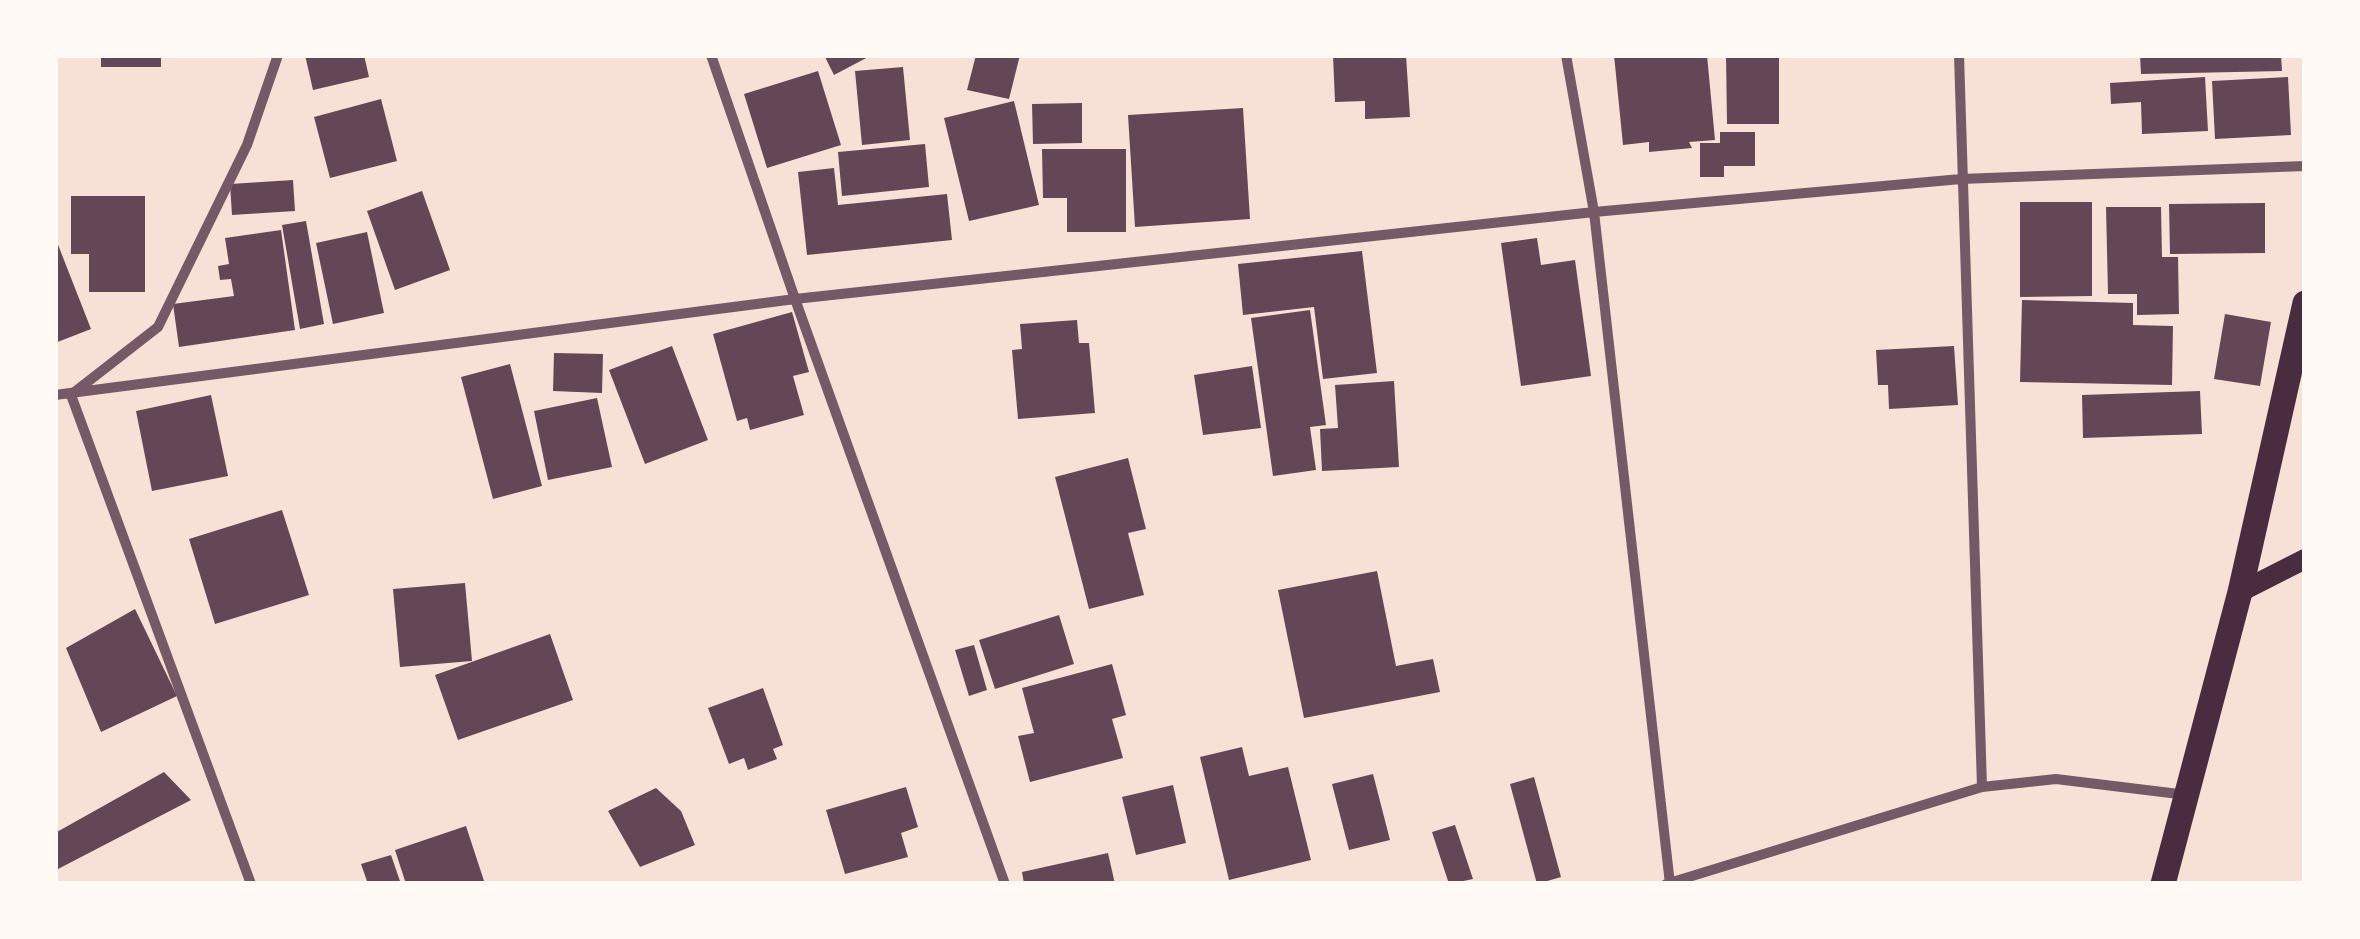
<!DOCTYPE html>
<style>
body{margin:0}
#map{position:relative;width:2360px;height:939px;overflow:hidden;background:#f7e1d7;font-family:"Noto Sans",sans-serif}
canvas{display:block}
.frame{position:absolute;inset:0;border:58px solid #fffaf5;pointer-events:none}
</style>
<div id="map">
<canvas width="2360" height="939"></canvas>
<div class="frame"></div>
</div>
<script>
const context = document.querySelector('canvas').getContext('2d');
context.lineJoin = 'round';
function fill(path, color) {
  context.fillStyle = color;
  context.fill(path, 'evenodd');
}
function trace(path, color, width, dash) {
  context.strokeStyle = color;
  context.lineWidth = width;
  context.lineCap = dash ? 'butt' : 'round';
  context.setLineDash(dash || []);
  context.stroke(path);
}
const building = new Path2D(`
 M 101,55 L 161,55 L 161,67 L 101,67 Z
 M 305,55 L 364,55 L 369,77 L 313,90 Z
 M 824,55 L 872,55 L 834,75 Z
 M 976,55 L 1020,55 L 1009,99 L 967,90 Z
 M 1333,55 L 1406,55 L 1410,117 L 1365,119 L 1365,101 L 1335,102 Z
 M 1614,55 L 1707,55 L 1715,140 L 1689,142 L 1692,148 L 1649,152 L 1649,142 L 1623,145 Z
 M 1726,55 L 1779,55 L 1779,124 L 1727,124 Z
 M 2140,55 L 2281,55 L 2282,71 L 2141,74 Z
 M 903,67 L 910,140 L 862,145 L 855,71 Z
 M 818,71 L 841,145 L 767,168 L 744,94 Z
 M 2205,77 L 2208,131 L 2142,134 L 2141,102 L 2111,104 L 2110,83 Z
 M 2288,77 L 2291,135 L 2215,139 L 2212,81 Z
 M 381,99 L 397,161 L 330,178 L 314,117 Z
 M 1014,101 L 1039,205 L 969,221 L 944,118 Z
 M 1082,103 L 1082,143 L 1033,144 L 1032,104 Z
 M 1243,108 L 1250,219 L 1135,227 L 1128,115 Z
 M 1720,132 L 1755,132 L 1755,166 L 1724,166 L 1724,177 L 1700,177 L 1700,143 L 1720,143 Z
 M 925,144 L 929,187 L 842,196 L 838,152 Z
 M 1042,149 L 1126,149 L 1126,232 L 1067,232 L 1067,198 L 1043,198 Z
 M 834,168 L 838,205 L 947,194 L 952,240 L 807,255 L 798,172 Z
 M 293,180 L 295,211 L 232,215 L 230,184 Z
 M 422,191 L 450,270 L 395,290 L 367,211 Z
 M 71,196 L 145,196 L 145,292 L 89,292 L 89,254 L 71,254 Z
 M 2020,202 L 2092,202 L 2092,296 L 2020,297 Z
 M 2265,203 L 2265,253 L 2170,254 L 2169,204 Z
 M 2106,207 L 2161,207 L 2162,257 L 2178,257 L 2179,314 L 2137,315 L 2137,294 L 2108,294 Z
 M 306,221 L 324,324 L 300,329 L 282,225 Z
 M 281,230 L 295,330 L 179,347 L 173,304 L 234,296 L 231,279 L 220,280 L 218,266 L 229,264 L 225,238 Z
 M 367,232 L 384,313 L 333,324 L 316,243 Z
 M 55,237 L 91,329 L 55,343 Z
 M 1537,238 L 1541,265 L 1575,260 L 1591,376 L 1521,386 L 1501,243 Z
 M 1362,251 L 1377,373 L 1323,379 L 1314,307 L 1243,315 L 1238,264 Z
 M 2022,300 L 2133,303 L 2133,325 L 2173,326 L 2172,385 L 2020,382 Z
 M 1310,310 L 1326,425 L 1310,427 L 1316,470 L 1273,476 L 1251,318 Z
 M 792,312 L 809,372 L 793,376 L 804,415 L 750,430 L 747,418 L 737,421 L 713,334 Z
 M 2225,314 L 2271,322 L 2260,386 L 2214,379 Z
 M 1077,320 L 1079,343 L 1089,343 L 1095,413 L 1018,419 L 1012,350 L 1022,349 L 1020,324 Z
 M 672,346 L 708,440 L 645,464 L 609,370 Z
 M 1954,346 L 1958,405 L 1889,409 L 1888,385 L 1878,385 L 1876,350 Z
 M 554,353 L 603,354 L 602,393 L 553,391 Z
 M 510,364 L 542,486 L 493,499 L 461,377 Z
 M 1252,366 L 1261,428 L 1203,435 L 1194,375 Z
 M 1394,381 L 1399,467 L 1322,471 L 1320,429 L 1338,428 L 1335,385 Z
 M 2200,391 L 2202,434 L 2083,438 L 2082,395 Z
 M 211,395 L 228,476 L 152,491 L 136,411 Z
 M 597,398 L 612,467 L 548,480 L 534,411 Z
 M 1128,458 L 1146,529 L 1128,533 L 1144,595 L 1089,609 L 1055,477 Z
 M 282,510 L 309,595 L 215,624 L 189,539 Z
 M 1377,571 L 1396,666 L 1433,659 L 1440,692 L 1304,718 L 1278,590 Z
 M 465,583 L 472,661 L 400,667 L 393,589 Z
 M 135,609 L 177,696 L 101,732 L 66,648 Z
 M 1059,615 L 1074,664 L 995,689 L 979,640 Z
 M 550,634 L 573,700 L 458,740 L 435,675 Z
 M 974,645 L 987,690 L 969,696 L 955,650 Z
 M 1112,664 L 1126,715 L 1112,719 L 1123,758 L 1030,782 L 1018,736 L 1034,733 L 1022,688 Z
 M 763,688 L 783,745 L 773,749 L 777,759 L 748,770 L 744,758 L 729,764 L 708,708 Z
 M 1242,747 L 1249,776 L 1288,767 L 1311,860 L 1229,880 L 1200,757 Z
 M 164,772 L 191,800 L 58,869 L 55,861 L 55,833 Z
 M 1373,774 L 1390,840 L 1349,850 L 1332,784 Z
 M 1534,777 L 1561,877 L 1537,884 L 1510,784 Z
 M 1173,785 L 1186,843 L 1136,855 L 1122,797 Z
 M 906,787 L 918,827 L 901,833 L 908,857 L 845,874 L 826,810 Z
 M 656,788 L 681,811 L 695,845 L 640,867 L 608,811 Z
 M 1455,825 L 1473,879 L 1449,884 L 1432,832 Z
 M 466,826 L 485,884 L 406,884 L 395,850 Z
 M 1108,853 L 1115,884 L 1024,884 L 1022,872 Z
 M 391,855 L 401,884 L 368,884 L 361,864 Z`);
const minor = new Path2D(`
 M 711,55 L 795,299 L 1005,884
 M 1566,55 L 1594,212 L 1670,884
 M 1959,55 L 1982,787
 M 72,394 L 158,327 L 247,145 L 278,55
 M 55,395 L 795,299 L 1594,212 L 1961,179 L 2305,166
 M 71,395 L 251,884
 M 1666,884 L 1982,787 L 2056,779 L 2187,795`);
const secondary = new Path2D(`
 M 2240,592 L 2305,559`);
const primary = new Path2D(`
 M 2163,884 L 2240,592 L 2305,303`);
fill(building, '#644757');
trace(minor, '#755966', 10);
trace(secondary, '#4a2c40', 20);
trace(primary, '#4a2c40', 25);
</script>
